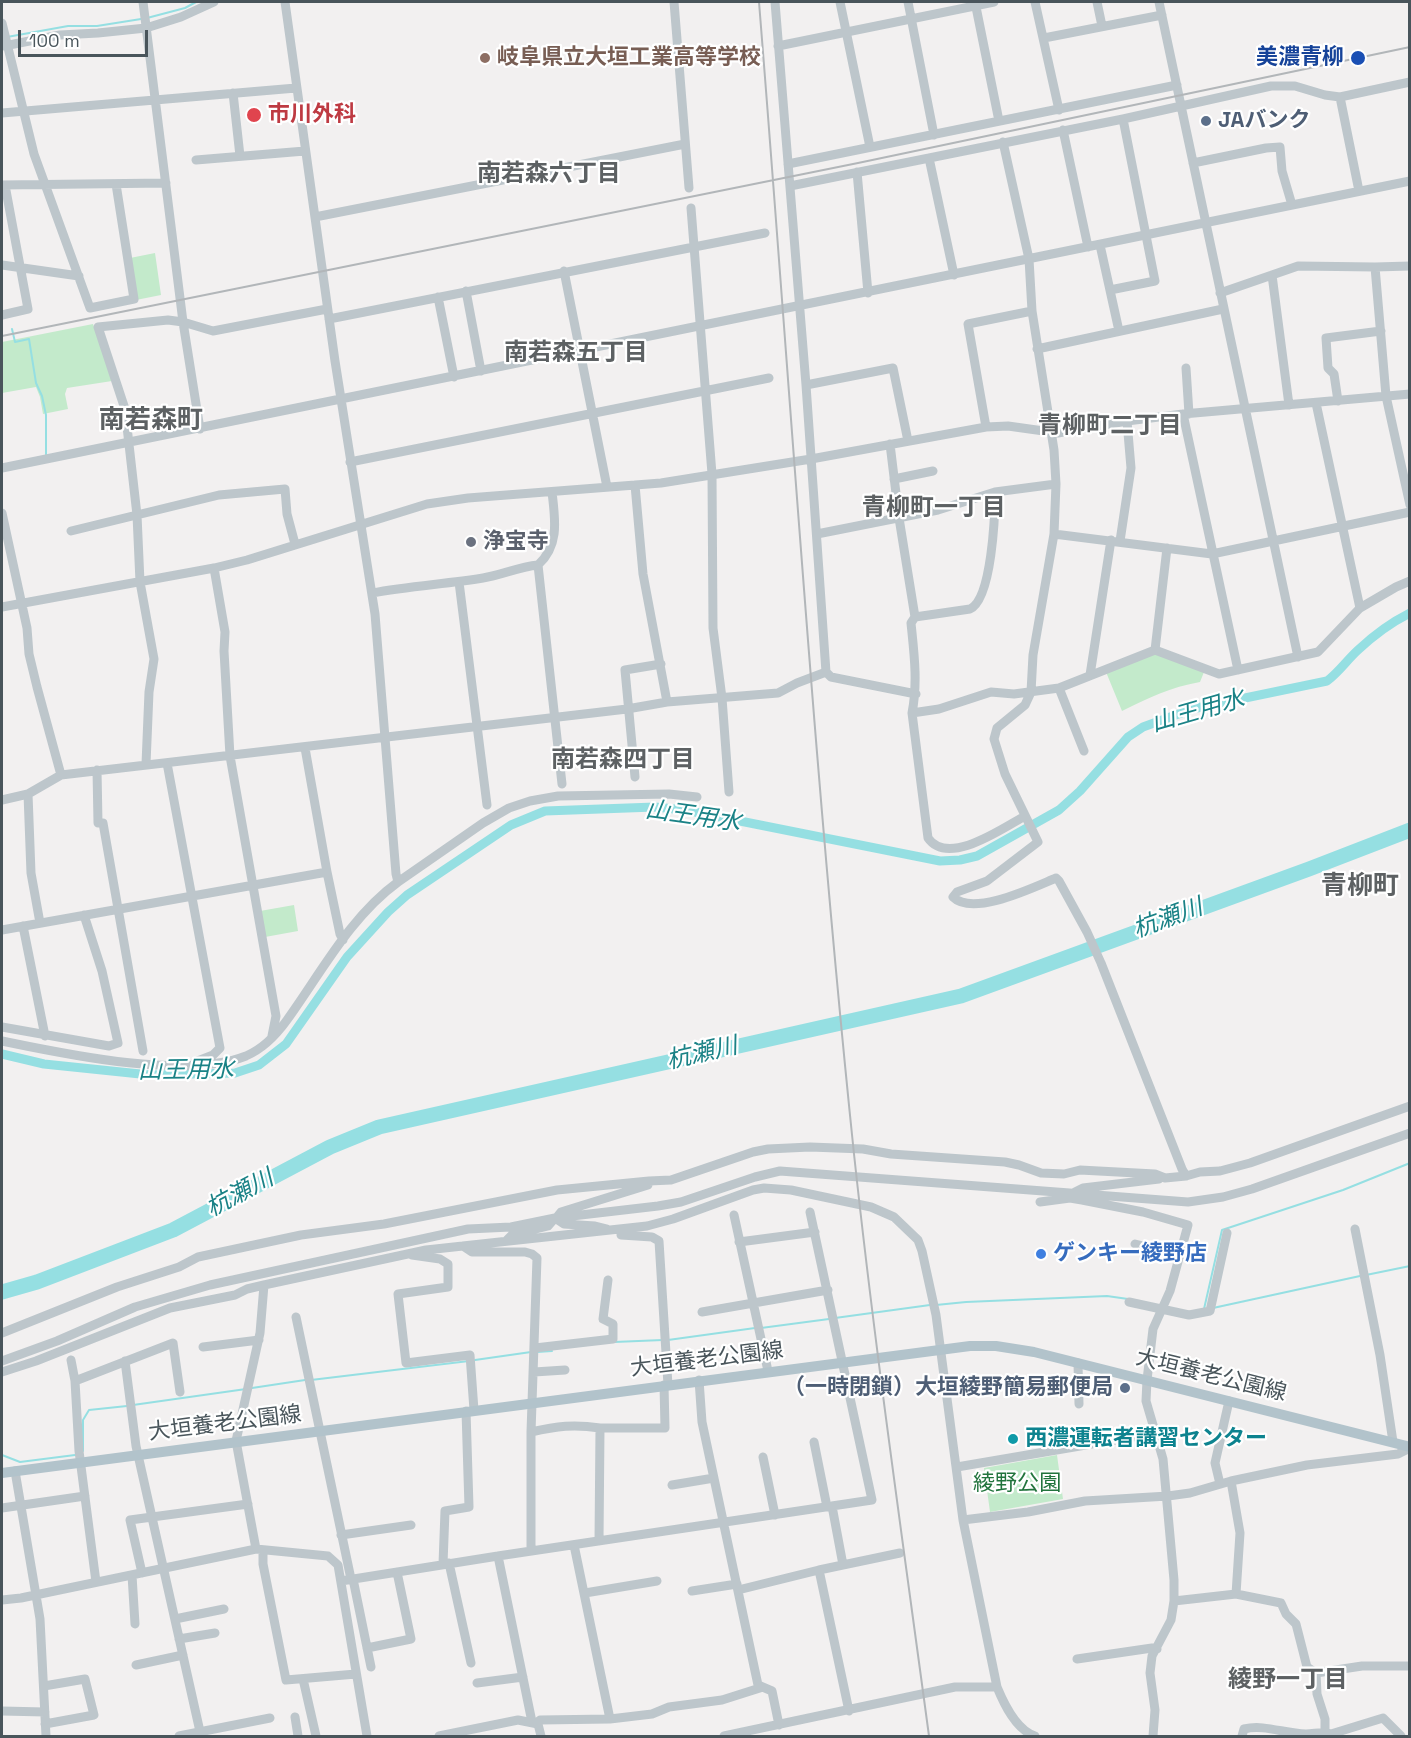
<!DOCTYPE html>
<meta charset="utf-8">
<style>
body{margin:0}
#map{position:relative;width:1411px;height:1738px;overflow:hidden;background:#f2f0f0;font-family:"Space Grotesk",sans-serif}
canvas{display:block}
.frame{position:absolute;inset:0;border:3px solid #49555b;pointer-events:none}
.scale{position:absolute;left:18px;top:30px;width:130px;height:27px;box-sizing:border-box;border:3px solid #49555b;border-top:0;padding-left:8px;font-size:18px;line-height:21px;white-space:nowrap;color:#49555b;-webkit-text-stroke:4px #fff;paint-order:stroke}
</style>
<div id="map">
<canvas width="1411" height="1738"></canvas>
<div class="frame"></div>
<div class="scale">100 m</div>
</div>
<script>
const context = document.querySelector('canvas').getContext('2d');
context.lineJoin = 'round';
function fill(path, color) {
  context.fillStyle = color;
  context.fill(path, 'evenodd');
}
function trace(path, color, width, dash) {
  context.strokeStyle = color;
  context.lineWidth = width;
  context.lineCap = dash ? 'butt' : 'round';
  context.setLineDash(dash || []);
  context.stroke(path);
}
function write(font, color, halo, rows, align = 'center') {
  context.font = font + ' "Space Grotesk","Noto Sans JP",sans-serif';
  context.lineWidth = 4.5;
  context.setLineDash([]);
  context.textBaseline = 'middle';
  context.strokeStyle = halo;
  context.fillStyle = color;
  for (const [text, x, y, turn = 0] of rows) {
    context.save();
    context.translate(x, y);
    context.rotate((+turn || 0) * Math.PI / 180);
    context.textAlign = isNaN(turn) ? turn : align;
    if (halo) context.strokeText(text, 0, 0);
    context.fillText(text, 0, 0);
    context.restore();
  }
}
const green = new Path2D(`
 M 155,253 L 161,295 L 136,300 L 130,258 Z
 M 93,324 L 112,381 L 67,388 L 65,394 L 68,409 L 43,414 L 40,397 L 36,387 L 2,393 L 2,342 Z
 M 1155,652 L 1204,672 L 1200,682 C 1171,687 1148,698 1122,711 L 1106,672 Z
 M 294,905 L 298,931 L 265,937 L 260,911 Z
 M 1057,1455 L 1063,1499 L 990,1512 L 984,1468 Z`);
const stream = new Path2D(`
 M 147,18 L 185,8 L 196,2
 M 7,37 L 68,26 L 97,26 L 141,19
 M 12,329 L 15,342 L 29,339 L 36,383 L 42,396 L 46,415 L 46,455
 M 1366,1275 L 1410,1266
 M 936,1305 L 966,1302 L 1107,1296 L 1128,1299
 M 1213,1308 L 1360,1276
 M 1204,1309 L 1222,1230 L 1343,1190 L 1410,1163
 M 835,1318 L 930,1305
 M 761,1328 L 829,1319
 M 668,1340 L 755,1328
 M 614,1342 L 663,1340
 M 537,1352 L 552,1351
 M 475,1360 L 531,1352
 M 311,1380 L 469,1361
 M 252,1388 L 305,1380
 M 133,1405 L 246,1389
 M 83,1451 L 83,1420 L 89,1410 L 127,1406
 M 2,1455 L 20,1462 L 75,1455`);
const canal = new Path2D(`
 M 2,1054 L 44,1064 L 150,1075 L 235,1073 L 259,1065 L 286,1044 L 347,957 L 388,912 L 407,895 L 511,825 L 545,811 L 655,807 L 685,810 L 940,861 L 960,860 L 977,856 L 1059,810 L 1080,791 L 1128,737 L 1143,727 L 1192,709 L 1327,681 C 1339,672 1347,660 1358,650 C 1374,635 1390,623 1410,613`);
const river = new Path2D(`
 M 2,1292 L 37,1282 L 173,1230 L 330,1147 L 379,1127 L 961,996 L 1309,869 L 1410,830`);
const minor = new Path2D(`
 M 143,2 L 183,322 L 200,429
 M 674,2 L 689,188
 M 775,2 L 806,385 L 826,672
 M 840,2 L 870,147
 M 908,2 L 934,135
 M 975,2 L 999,121
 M 1035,2 L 1059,110
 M 1097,2 L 1102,26
 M 1159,2 L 1298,657
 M 2,23 L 34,154 L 90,308 L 134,299 L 116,184
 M 1044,38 L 1162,15
 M 4,46 L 60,35 L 98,33 L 146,28 L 181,17 L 214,2
 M 778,46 L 994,2
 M 233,93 L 240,156
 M 1340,97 L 1359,191
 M 2,113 L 296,88
 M 1063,130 L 1088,247
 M 1003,142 L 1029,259 L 1032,311 L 1054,450 L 1056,484 L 1054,534 L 1033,655 L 1031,692 L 1025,705 L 997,728 L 994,739 L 1005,774 L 1038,842 L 987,881 L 957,892 L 953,897 C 973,917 1034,887 1056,878 L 1059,881 L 1087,932 L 1101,963 L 1182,1169 L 1186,1176
 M 929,158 L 954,275
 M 196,160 L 305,151
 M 1193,163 L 1266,148 L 1280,147 L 1282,171 L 1292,205
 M 788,164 L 1177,85
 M 857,172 L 868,293
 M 2,185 L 166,183
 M 790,186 L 1123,119 L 1271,86 L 1295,86 L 1325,95 L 1340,97 L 1410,82
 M 691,208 L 712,474 L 713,628 L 722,698 L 729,792
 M 315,217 L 685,144
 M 1100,245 L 1119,331
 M 2,265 L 79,276
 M 1375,267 L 1410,266
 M 564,271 L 607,487
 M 1272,275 L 1289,405
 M 1110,290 L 1155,281 L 1123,119
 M 466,291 L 481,371
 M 1220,293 L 1298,266 L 1375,267 L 1386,396 L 1410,505
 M 438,297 L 454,377
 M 2,315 L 28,309 L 5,185
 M 329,319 L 765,233
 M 1037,349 L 1223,309
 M 1186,368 L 1189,414
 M 806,385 L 893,368 L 908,441
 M 1338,401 L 1334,374 L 1328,368 L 1326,338 L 1381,331
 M 1316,403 L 1360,608
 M 1183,414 L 1238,670
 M 986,427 L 968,324 L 1032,311
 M 890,444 L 899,518 L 915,617 L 970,609 C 992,599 995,515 995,492
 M 350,462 L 769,378
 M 2,468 L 1410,181
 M 894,479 L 933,471
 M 635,485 L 643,574 L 667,702
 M 552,492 C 555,519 560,545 538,565 L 562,784
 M 2,513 L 27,628 L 29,654 L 37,687 L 61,775
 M 71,531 L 219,495 L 285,489 L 287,514 L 295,544
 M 817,534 L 938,510 L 995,492 L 1056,484
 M 1054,534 L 1212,554 L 1410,512
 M 1120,541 L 1131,468 L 1127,421
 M 214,568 L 225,632 L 224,651 L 230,756 L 276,1016 L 272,1036
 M 459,582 L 487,805
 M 372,593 C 409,586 446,584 483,578 C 502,575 518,567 538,565
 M 2,607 L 214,568 L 247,560 L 427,504 L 468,498 L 661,483 L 811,459 L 986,427 L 1008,426 L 1058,433 L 1127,421 L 1183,414 L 1410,394
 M 915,617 L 911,623 C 914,653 918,682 912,713 L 928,838 C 948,867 1003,828 1025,816
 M 1155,650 L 1167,548
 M 826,672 L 831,677 L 916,694
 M 1090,675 L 1111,540
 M 1059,688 L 1084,751
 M 912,713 L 939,709 L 991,692 L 1014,694 L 1059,688 L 1155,650 L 1219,674 L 1318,652 L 1360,608 L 1396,587 L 1410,581
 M 167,763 L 220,1048 L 213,1055 L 195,1062
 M 146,764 L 149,692 L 154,659 L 140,582 L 137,515 L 125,409 L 98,327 L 168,320 L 183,322 L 213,331 L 327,309
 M 97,770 L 98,823 L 103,823 L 143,1051
 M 635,777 L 625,670 L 661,664
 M 28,794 L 31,873 L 40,923
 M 2,800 L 28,794 L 61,775 L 627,709 L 667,702 L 778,693 L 797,683 L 826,672
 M 327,872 L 340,934 L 343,940
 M 398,882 L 483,823 L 509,808 L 530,801 L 558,796 L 669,794 L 697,797
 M 23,926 L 45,1036
 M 2,930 L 327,872 L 305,748
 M 2,1027 L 109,1046 L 118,1043 L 102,971 L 84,915
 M 2,1041 C 65,1054 185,1080 246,1056 C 262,1049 277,1034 287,1020 C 321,973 350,917 398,882 L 396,874 L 375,614 L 335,361 L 285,2
 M 1075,1192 L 1083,1188 L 1159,1179
 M 1040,1202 L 1070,1198 L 1082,1200 L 1143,1212 L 1188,1225 L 1170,1291 L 1153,1329 L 1147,1380 L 1146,1401 L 1163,1459 L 1174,1580 L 1174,1601 L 1171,1620 L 1152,1656 L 1150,1673 L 1155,1710 L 1153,1736
 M 734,1215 L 768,1371
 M 557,1217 L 561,1212 L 648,1185
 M 1355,1229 L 1380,1355 L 1393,1442
 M 621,1235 L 652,1237 L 659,1241 L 668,1385
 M 507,1240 L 512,1235 L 548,1226 L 555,1218 L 564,1224 L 595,1226 L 607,1229
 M 739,1242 L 815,1232
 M 1135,1244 L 1180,1255
 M 463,1246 L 472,1252 L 525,1252 L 532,1254 L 537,1258 L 531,1432 L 531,1551
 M 412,1255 L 440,1259 L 448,1264 L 448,1287 L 398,1294 L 406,1363 L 470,1355 L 474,1410
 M 1129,1302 L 1189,1315 L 1210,1311 L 1227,1233
 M 702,1312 L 828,1290
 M 296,1317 L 351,1579
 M 2,1333 L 117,1287 L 179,1267 L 198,1257 L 301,1235 L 384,1224 L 557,1190 L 649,1181 L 671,1180 L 753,1152 L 768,1149 L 810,1147 L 863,1149 L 891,1154 L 1005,1162 L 1019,1165 L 1041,1173 L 1064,1174 L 1080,1170 L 1155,1174 L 1165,1178 L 1186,1176 L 1200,1172 L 1220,1171 L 1250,1163 L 1410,1106
 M 203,1347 L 259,1340
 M 535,1348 L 613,1339 L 613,1324 L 603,1319 L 608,1280
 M 71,1360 L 75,1381 L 79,1451 L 96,1582
 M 2,1361 L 57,1341 L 135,1307 L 210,1285 L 468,1229 L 511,1227 L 555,1218 L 658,1206 L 681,1202 L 755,1177 L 780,1171 L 1188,1202 L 1223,1197 L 1252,1189 L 1410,1133
 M 125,1361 L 136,1446 L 201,1736
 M 1078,1363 L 1079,1404
 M 2,1372 L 36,1361 L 170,1308 L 235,1295 L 247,1289 L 264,1285 L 426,1250 L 647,1226 L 673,1219 L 753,1190 L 764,1188 L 791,1190 L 871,1207 L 894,1217 L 918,1240 L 922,1251 L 936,1315 L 963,1520 L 997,1687 C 1004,1704 1016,1730 1035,1736
 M 534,1372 L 565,1370
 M 699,1380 L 702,1422 L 758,1685 L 772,1691 L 779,1725
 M 75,1381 L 173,1343 L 180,1392
 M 531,1432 C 557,1426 574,1424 600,1428
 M 814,1442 L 827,1507
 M 763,1457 L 775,1515
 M 957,1467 L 1156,1433
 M 15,1471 L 40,1619 L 46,1736
 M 1231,1481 L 1240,1533 L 1236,1594
 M 1220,1484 L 1215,1463 L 1229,1401
 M 672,1485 L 714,1478
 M 832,1506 L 843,1565
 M 2,1508 L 85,1496
 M 963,1520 L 1028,1512 L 1085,1501 L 1168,1496 L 1190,1493 L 1231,1481 L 1307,1465 L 1398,1454 L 1410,1448
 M 341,1535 L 411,1525
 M 599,1541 L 600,1428 L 665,1428 L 664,1385
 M 574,1545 L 610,1719
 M 256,1549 L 236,1441 L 260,1333 L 264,1285
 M 263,1550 L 263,1564 L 286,1680 L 356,1674
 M 498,1556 L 532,1722
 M 449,1563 L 471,1663
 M 443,1564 L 445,1511 L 469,1507 L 466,1411
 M 142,1573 L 130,1520 L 248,1504
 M 132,1575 L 135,1624
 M 353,1579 L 371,1667
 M 341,1581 L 498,1556 L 872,1500 L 810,1212
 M 738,1590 L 819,1570
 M 692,1591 L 737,1584
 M 585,1593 L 657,1581
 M 2,1600 L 21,1598 L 256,1549 L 328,1556 L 338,1565 L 367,1736
 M 1174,1601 L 1236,1594 L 1281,1603 L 1286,1614 L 1296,1624 L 1307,1667 L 1316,1673 L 1362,1666 L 1410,1666
 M 175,1619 L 224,1609
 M 179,1639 L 215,1633
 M 367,1648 L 411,1639 L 397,1572
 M 1077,1659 L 1152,1648 L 1157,1649
 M 136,1665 L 183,1655
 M 1316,1673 L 1317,1694 L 1325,1719 L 1325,1732
 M 303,1679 L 316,1736
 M 477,1683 L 523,1677
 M 44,1686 L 85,1679 L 94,1715 L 45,1724
 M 2,1711 L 45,1712
 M 849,1711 L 819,1570 L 900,1553
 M 295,1717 L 298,1736
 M 536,1723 L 540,1720 L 610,1719 L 652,1714 L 669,1707 L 722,1700 L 763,1687
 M 179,1736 L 270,1718
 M 439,1736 L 518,1720 L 538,1724 L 541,1736
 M 724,1736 L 955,1687 L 997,1687
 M 1242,1736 L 1244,1729 C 1265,1724 1285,1734 1306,1734 C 1315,1734 1322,1731 1331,1734 L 1383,1718 L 1401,1736`);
const major = new Path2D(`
 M 2,1473 L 970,1346 L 996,1346 L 1034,1352 L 1410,1447`);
const rail = new Path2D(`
 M 759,2 C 790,386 814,771 854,1154 C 875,1349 903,1543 929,1736
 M 2,336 L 858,163 L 1410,47`);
const markers = [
 [485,58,6,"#8d6e63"],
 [1358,58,8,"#1a4fb4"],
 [254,115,8,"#e0444e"],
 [1206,121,6,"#5c6f8a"],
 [471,542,6,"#6b7280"],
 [1041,1254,6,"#3f7fe0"],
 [1125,1388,6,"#5c6f8a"],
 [1013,1439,6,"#0f9aa8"]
];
const educationNames = [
 ["岐阜県立大垣工業高等学校",497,58]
];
const transitNames = [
 ["美濃青柳",1344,58]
];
const healthNames = [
 ["市川外科",268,115]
];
const serviceNames = [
 ["JAバンク",1218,121],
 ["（一時閉鎖）大垣綾野簡易郵便局",1113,1388,"right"]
];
const worshipNames = [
 ["浄宝寺",483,542]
];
const shopNames = [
 ["ゲンキー綾野店",1053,1254]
];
const streetNames = [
 ["大垣養老公園線",707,1360,-7],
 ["大垣養老公園線",1211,1376,14],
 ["大垣養老公園線",225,1424,-7]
];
const cultureNames = [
 ["西濃運転者講習センター",1025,1439]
];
const parkNames = [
 ["綾野公園",1017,1484]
];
const neighbourhoodNames = [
 ["南若森六丁目",549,174],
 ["南若森五丁目",576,353],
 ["青柳町二丁目",1110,426],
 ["青柳町一丁目",934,508],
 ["南若森四丁目",623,760],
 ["綾野一丁目",1288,1680]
];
const waterNames = [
 ["山王用水",1198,712,-16],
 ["山王用水",693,817,8],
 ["杭瀬川",1168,919,-20],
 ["杭瀬川",702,1054,-13],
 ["山王用水",186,1071,-1],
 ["杭瀬川",240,1194,-28]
];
const quarterNames = [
 ["南若森町",151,421],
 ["青柳町",1360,887]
];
fill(green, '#c3eacb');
trace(stream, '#95dfe2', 2);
trace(canal, '#95dfe2', 9);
trace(river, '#95dfe2', 15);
trace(minor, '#bdc6cb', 9);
trace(major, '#b2c3cb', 10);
trace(rail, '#b2b6b9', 2);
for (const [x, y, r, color] of markers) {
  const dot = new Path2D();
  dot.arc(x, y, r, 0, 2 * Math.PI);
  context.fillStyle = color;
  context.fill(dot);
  trace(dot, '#fff', 2);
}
write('bold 22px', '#785e54', '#fff', educationNames, 'left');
write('bold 22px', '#164399', '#fff', transitNames, 'right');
write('bold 22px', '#be3a42', '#fff', healthNames, 'left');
write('bold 22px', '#4e5e75', '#fff', serviceNames, 'left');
write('bold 22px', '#5b616d', '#fff', worshipNames, 'left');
write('bold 22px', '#366cbe', '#fff', shopNames, 'left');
write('22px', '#49555b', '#fff', streetNames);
write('bold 22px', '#0d838f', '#fff', cultureNames, 'left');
write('22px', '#22743d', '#fff', parkNames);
write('bold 24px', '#5d6163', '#fff', neighbourhoodNames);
write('italic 24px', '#1a8286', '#fff', waterNames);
write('bold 26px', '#5d6163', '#fff', quarterNames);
</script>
